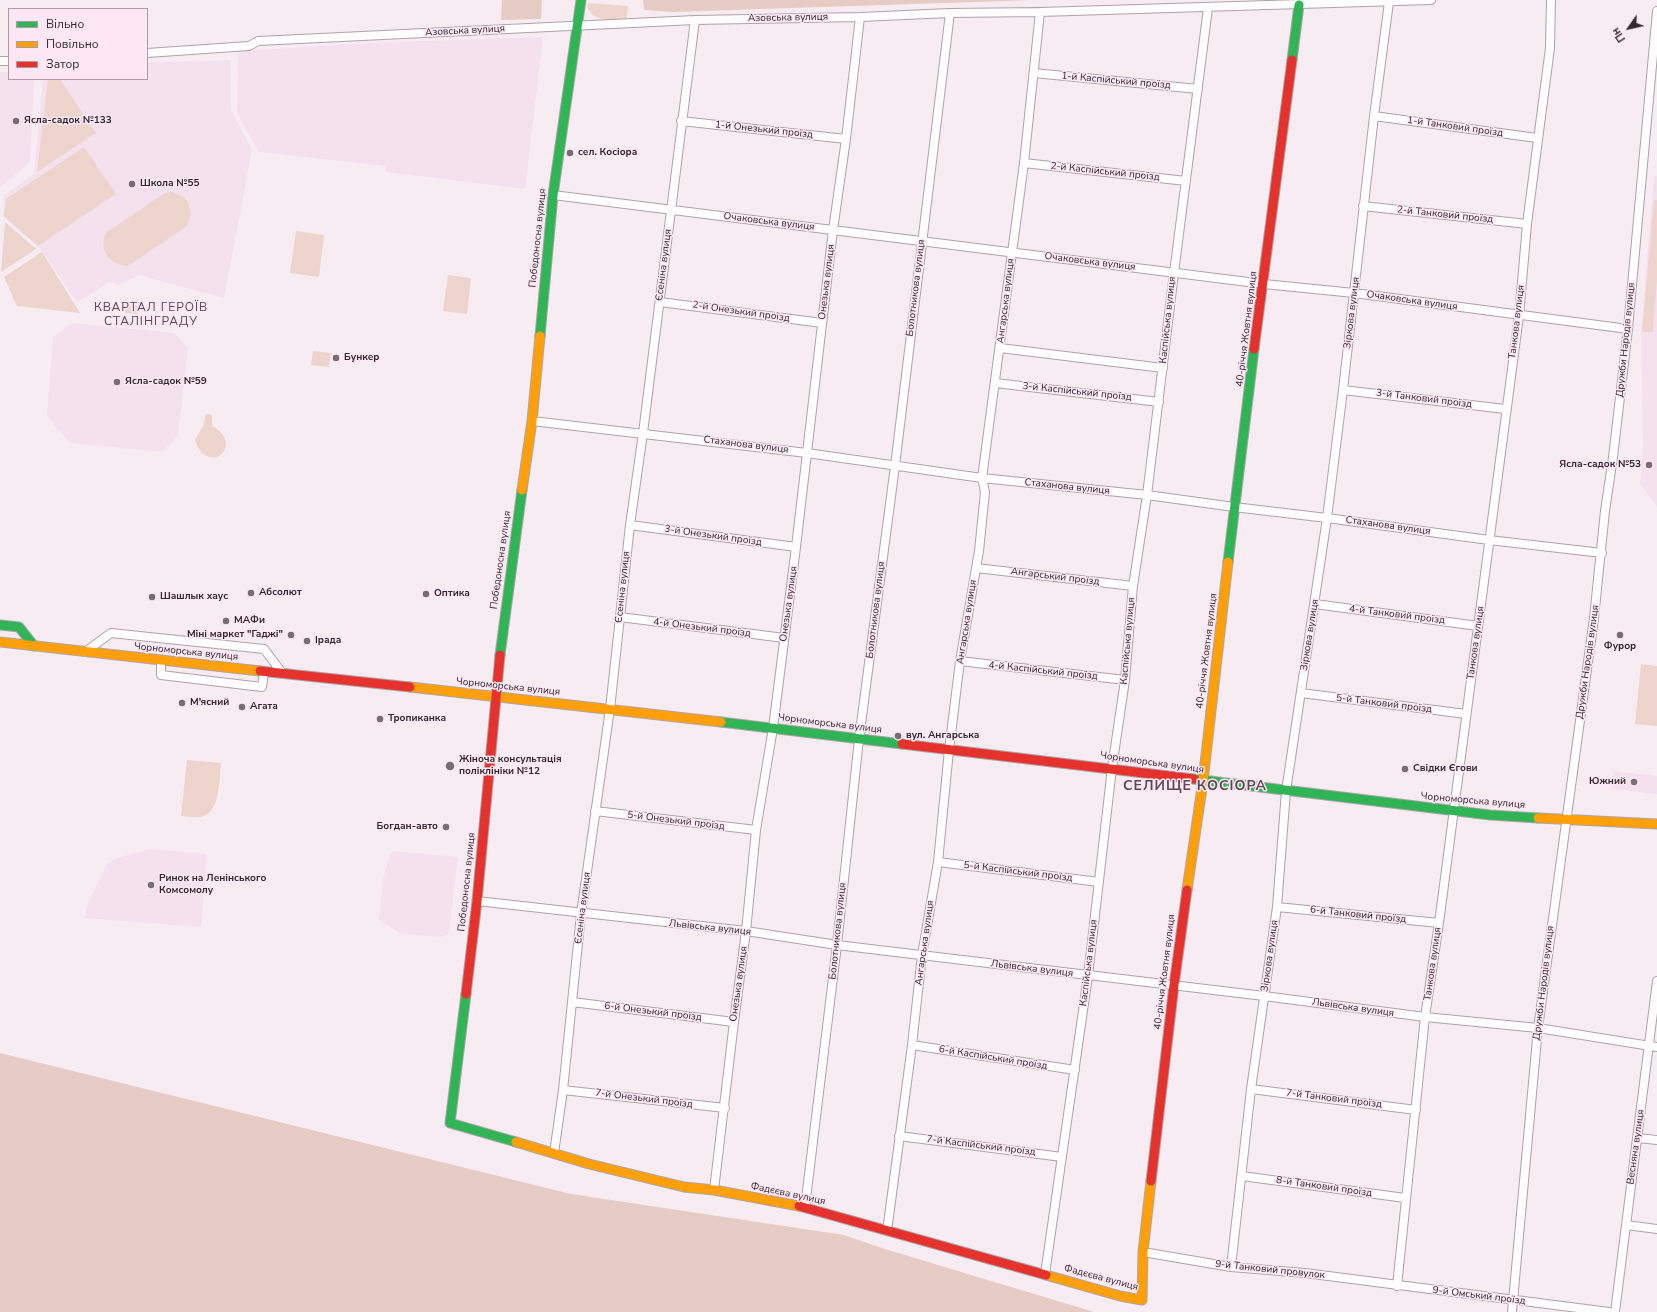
<!DOCTYPE html>
<meta charset="utf-8">
<style>
body{margin:0}
#map{position:relative;width:1657px;height:1312px;overflow:hidden;background:#f8ecf3;font-family:"Nunito Sans",sans-serif}
canvas{display:block}
.legend{position:absolute;left:8px;top:8px;width:140px;height:72px;box-sizing:border-box;background:#fde7f4;border:1px solid #ab9ba5;margin:0;padding:5px 7px;list-style:none;font-size:12px;color:#31292e}
.legend li{display:flex;align-items:center;gap:8px;height:20px}
.legend b{width:20px;border:1px solid #ab9ba5}
.north{position:absolute;left:1609px;top:8px;width:40px;height:40px;-webkit-text-stroke:3px #fde7f4;paint-order:stroke;rotate:236deg;font-size:11px;font-weight:700;line-height:16px;text-align:center;color:#31292e}
.north::after{content:'';display:block;margin:auto;width:14px;height:18px;background:#31292e;clip-path:polygon(50% 0,100% 100%,50% 72%,0 100%)}
</style>
<div id="map">
<canvas width="1657" height="1312"></canvas>
<ul class="legend">
<li><b style="height:5px;background:#30b455"></b>Вільно</li>
<li><b style="height:5px;background:#ff9f0a"></b>Повільно</li>
<li><b style="height:5px;background:#e5322d"></b>Затор</li>
</ul>
<div class="north">Пн</div>
</div>
<script>
const context = document.querySelector('canvas').getContext('2d');
context.lineJoin = 'round';
function fill(path, color) {
  context.fillStyle = color;
  context.fill(path, 'evenodd');
}
function trace(path, color, width, dash) {
  context.strokeStyle = color;
  context.lineWidth = width;
  context.lineCap = dash ? 'butt' : 'round';
  context.setLineDash(dash || []);
  context.stroke(path);
}
function write(font, color, halo, rows, align = 'center') {
  context.font = font + ' "Nunito Sans",sans-serif';
  context.lineWidth = 3;
  context.setLineDash([]);
  context.textBaseline = 'middle';
  context.strokeStyle = halo;
  context.fillStyle = color;
  for (const [text, x, y, turn = 0] of rows) {
    context.save();
    context.translate(x, y);
    context.rotate((+turn || 0) * Math.PI / 180);
    context.textAlign = isNaN(turn) ? turn : align;
    if (halo) context.strokeText(text, 0, 0);
    context.fillText(text, 0, 0);
    context.restore();
  }
}
const built = new Path2D(`
 M 543,37 L 525,189 L 386,172 L 385,166 L 259,152 L 237,114 L 238,51 L 392,42 Z
 M 231,60 L 231,110 L 252,150 L 224,298 L 139,275 L 118,285 L 110,282 L 77,302 L 39,247 L 3,217 L 4,195 L 34,174 L 43,79 L 147,79 L 147,63 Z
 M 0,72 L 9,72 L 9,79 L 34,79 L 30,162 L 0,188 Z
 M 1654,176 L 1657,176 L 1657,507 L 1640,483 L 1643,447 L 1641,330 Z
 M 73,323 L 174,333 L 188,348 L 178,436 L 162,452 L 70,443 L 47,416 L 53,337 Z
 M 1613,771 L 1657,776 L 1657,794 L 1611,789 Z
 M 149,849 L 207,854 L 201,927 L 85,918 L 87,906 L 107,864 L 121,857 Z
 M 393,851 L 458,857 L 449,934 L 440,937 L 401,934 L 379,920 L 383,879 L 389,857 Z`);
const green = new Path2D(`
 M 588,3 L 628,6 L 627,18 C 613,19 593,24 587,6 Z
 M 48,79 L 60,79 L 96,133 L 37,172 Z
 M 84,147 L 116,194 L 38,246 L 4,216 L 6,199 Z
 M 172,192 L 184,197 L 188,202 L 191,214 L 187,226 L 128,266 C 110,265 98,251 106,233 L 165,193 Z
 M 1654,200 L 1657,200 L 1657,278 L 1653,332 L 1642,332 Z
 M 5,222 L 36,249 L 1,272 Z
 M 296,231 L 324,235 L 319,277 L 290,273 Z
 M 42,252 L 80,313 L 17,306 L 4,277 Z
 M 448,275 L 471,278 L 467,314 L 443,311 Z
 M 126,305 L 138,306 L 138,314 L 125,313 Z
 M 313,351 L 331,353 L 329,367 L 311,365 Z
 M 206,414 L 212,415 L 212,426 C 247,445 207,478 195,440 L 203,426 Z
 M 1641,664 L 1657,666 L 1657,726 L 1635,724 Z
 M 187,760 L 221,763 C 219,779 221,814 200,817 C 194,818 186,816 181,816 Z`);
const forest = new Path2D(`
 M 502,0 L 542,0 L 541,19 L 501,20 Z
 M 643,0 L 1035,0 L 672,12 L 644,10 Z
 M 0,1053 L 571,1194 L 844,1235 L 885,1249 L 1094,1312 L 0,1312 Z`);
const street = new Path2D(`
 M 147,53 L 249,46 L 258,41 L 695,20 L 860,17 L 950,13 L 1040,12 L 1431,0
 M 0,61 L 9,61
 M 1034,73 L 1198,89
 M 1374,116 L 1537,138
 M 681,121 L 846,139
 M 1024,163 L 1186,181
 M 553,195 L 1264,284 L 1354,293 L 1628,329
 M 1363,206 L 1527,224
 M 660,302 L 822,323
 M 1000,348 L 1163,368
 M 995,383 L 1159,402
 M 1343,390 L 1505,409
 M 532,421 L 807,453 L 982,478 L 1147,495 L 1234,507 L 1327,518 L 1489,540 L 1602,553
 M 630,525 L 796,547
 M 976,568 L 1133,586
 M 1315,604 L 1478,626
 M 620,617 L 784,638
 M 85,652 L 111,633 L 264,649 L 283,674
 M 161,660 L 161,675 L 262,687 L 264,672
 M 960,661 L 1125,680
 M 1301,693 L 1466,714
 M 595,811 L 756,830
 M 938,862 L 1099,882
 M 477,901 L 746,931 L 837,945 L 1264,996 L 1425,1017 L 1538,1028 L 1657,1047
 M 1277,907 L 1439,923
 M 572,1002 L 734,1022
 M 912,1045 L 1075,1070
 M 1251,1089 L 1416,1110
 M 563,1090 L 725,1108
 M 899,1136 L 1062,1157
 M 1638,1138 L 1657,1140
 M 554,1153 L 563,1090 L 581,914 L 610,709 L 630,525 L 643,433 L 695,20
 M 1242,1176 L 1405,1198
 M 714,1190 L 734,1022 L 746,931 L 756,830 L 773,728 L 796,547 L 833,230 L 846,139 L 860,17
 M 805,1207 L 837,945 L 859,739 L 895,466 L 950,13
 M 1626,1225 L 1657,1229
 M 887,1231 L 912,1045 L 922,955 L 938,862 L 949,750 L 960,661 L 979,551 L 985,492 L 982,478 L 1024,163 L 1040,12
 M 1143,1252 L 1231,1267 L 1305,1273 L 1609,1312
 M 1231,1267 L 1251,1089 L 1277,907 L 1286,791 L 1327,518 L 1343,390 L 1374,116 L 1389,2
 M 1045,1274 L 1088,976 L 1112,768 L 1125,680 L 1133,586 L 1147,495 L 1174,273 L 1208,8
 M 1397,1286 L 1425,1017 L 1439,923 L 1519,316 L 1527,224 L 1550,48 L 1551,0
 M 1512,1312 L 1538,1028 L 1594,618 L 1605,511 L 1613,457 L 1628,329 L 1657,11
 M 1615,1312 L 1657,981`);
const fast = new Path2D(`
 M 1292,60 L 1299,5
 M 540,336 L 553,195 L 581,0
 M 1228,562 L 1254,349
 M 0,625 L 19,627 L 34,646
 M 500,655 L 522,490
 M 721,722 L 902,744
 M 1194,779 L 1490,815 L 1538,818
 M 466,994 L 450,1123 L 516,1142`);
const slow = new Path2D(`
 M 522,490 L 532,421 L 540,336
 M 0,642 L 260,671
 M 410,687 L 721,722
 M 1538,818 L 1657,824
 M 1187,890 L 1203,781 L 1228,562
 M 516,1142 L 589,1164 L 684,1187 L 714,1190 L 799,1206
 M 1046,1275 L 1120,1296 L 1142,1300 L 1143,1252 L 1151,1181`);
const jam = new Path2D(`
 M 1254,349 L 1292,60
 M 260,671 L 410,687
 M 902,744 L 1194,779
 M 466,994 L 477,901 L 500,655
 M 1151,1181 L 1174,985 L 1187,890
 M 799,1206 L 1046,1275`);
const markers = [
 [16,121,4,"#776d73"],
 [570,153,4,"#776d73"],
 [132,184,4,"#776d73"],
 [336,358,4,"#776d73"],
 [117,382,4,"#776d73"],
 [1649,465,4,"#776d73"],
 [251,593,4,"#776d73"],
 [426,594,4,"#776d73"],
 [152,597,4,"#776d73"],
 [226,621,4,"#776d73"],
 [291,635,4,"#776d73"],
 [1620,635,4,"#776d73"],
 [307,641,4,"#776d73"],
 [182,703,4,"#776d73"],
 [242,707,4,"#776d73"],
 [380,719,4,"#776d73"],
 [898,736,4,"#776d73"],
 [450,766,5,"#776d73"],
 [1405,769,4,"#776d73"],
 [1634,782,4,"#776d73"],
 [446,827,4,"#776d73"],
 [151,885,4,"#776d73"]
];
const streetNames = [
 ["Азовська вулиця",788,18,-1],
 ["Азовська вулиця",465,31,-3],
 ["1-й Каспійський проїзд",1116,81,5],
 ["1-й Танковий проїзд",1455,127,8],
 ["1-й Онезький проїзд",764,130,6],
 ["2-й Каспійський проїзд",1105,172,6],
 ["2-й Танковий проїзд",1445,215,6],
 ["Очаковська вулиця",769,222,7],
 ["Победоносна вулиця",538,238,-84],
 ["Очаковська вулиця",1090,262,7],
 ["Єсеніна вулиця",664,265,-83],
 ["Онезька вулиця",827,282,-83],
 ["Болотникова вулиця",916,288,-83],
 ["Ангарська вулиця",1006,301,-83],
 ["Очаковська вулиця",1412,301,8],
 ["2-й Онезький проїзд",741,312,8],
 ["Зіркова вулиця",1352,313,-83],
 ["Каспійська вулиця",1168,320,-84],
 ["Танкова вулиця",1517,322,-83],
 ["40-річчя Жовтня вулиця",1247,329,-83],
 ["Дружби Народів вулиця",1626,340,-84],
 ["3-й Каспійський проїзд",1077,392,6],
 ["3-й Танковий проїзд",1424,399,7],
 ["Стаханова вулиця",746,445,7],
 ["Стаханова вулиця",1067,487,6],
 ["Стаханова вулиця",1388,526,8],
 ["3-й Онезький проїзд",713,536,8],
 ["Победоносна вулиця",501,560,-82],
 ["Ангарський проїзд",1055,577,7],
 ["Єсеніна вулиця",623,587,-84],
 ["Онезька вулиця",789,604,-82],
 ["Болотникова вулиця",876,610,-83],
 ["4-й Танковий проїзд",1397,615,7],
 ["Ангарська вулиця",967,622,-81],
 ["4-й Онезький проїзд",702,628,7],
 ["Зіркова вулиця",1310,635,-81],
 ["Каспійська вулиця",1128,641,-85],
 ["Танкова вулиця",1476,643,-82],
 ["40-річчя Жовтня вулиця",1207,651,-83],
 ["Чорноморська вулиця",186,652,6],
 ["Дружби Народів вулиця",1588,662,-82],
 ["4-й Каспійський проїзд",1043,671,6],
 ["Чорноморська вулиця",508,687,6],
 ["5-й Танковий проїзд",1384,704,7],
 ["Чорноморська вулиця",830,724,7],
 ["Чорноморська вулиця",1152,763,8],
 ["Чорноморська вулиця",1473,801,5],
 ["5-й Онезький проїзд",676,821,7],
 ["5-й Каспійський проїзд",1018,872,7],
 ["Победоносна вулиця",467,882,-84],
 ["Єсеніна вулиця",583,908,-83],
 ["6-й Танковий проїзд",1358,915,6],
 ["Львівська вулиця",710,928,6],
 ["Болотникова вулиця",838,931,-84],
 ["Ангарська вулиця",925,943,-82],
 ["Зіркова вулиця",1270,956,-82],
 ["Каспійська вулиця",1089,963,-83],
 ["Танкова вулиця",1433,964,-82],
 ["Львівська вулиця",1032,969,7],
 ["40-річчя Жовтня вулиця",1165,972,-83],
 ["Дружби Народів вулиця",1544,983,-83],
 ["Онезька вулиця",739,984,-82],
 ["Львівська вулиця",1353,1008,8],
 ["6-й Онезький проїзд",653,1012,7],
 ["6-й Каспійський проїзд",993,1058,9],
 ["7-й Онезький проїзд",644,1099,7],
 ["7-й Танковий проїзд",1334,1099,7],
 ["7-й Каспійський проїзд",981,1146,7],
 ["Весняна вулиця",1636,1147,-82],
 ["8-й Танковий проїзд",1324,1187,8],
 ["Фадєєва вулиця",788,1194,12],
 ["9-й Танковий провулок",1270,1270,6],
 ["Фадєєва вулиця",1101,1278,15],
 ["9-й Омський проїзд",1479,1296,7]
];
const poiNames = [
 ["Ясла-садок №133",24,121],
 ["сел. Косіора",578,153],
 ["Школа №55",140,184],
 ["Бункер",344,358],
 ["Ясла-садок №59",125,382],
 ["Ясла-садок №53",1641,465,"right"],
 ["Абсолют",259,593],
 ["Оптика",434,594],
 ["Шашлык хаус",160,597],
 ["МАФи",234,621],
 ["Міні маркет \"Гаджі\"",283,635,"right"],
 ["Ірада",315,641],
 ["Фурор",1620,647,"center"],
 ["М'ясний",190,703],
 ["Агата",250,707],
 ["Тропиканка",388,719],
 ["вул. Ангарська",906,736],
 ["Жіноча консультація",459,760],
 ["поліклініки №12",459,772],
 ["Свідки Єгови",1413,769],
 ["Южний",1626,782,"right"],
 ["Богдан-авто",438,827,"right"],
 ["Ринок на Ленінського",159,879],
 ["Комсомолу",159,891]
];
const quarterNames = [
 ["КВАРТАЛ ГЕРОЇВ",151,308],
 ["СТАЛІНГРАДУ",151,322]
];
const districtNames = [
 ["СЕЛИЩЕ КОСІОРА",1195,787]
];
fill(built, '#f5e0ed');
fill(green, '#edd4cc');
fill(forest, '#e6ccc4');
trace(street, '#aca3a8', 10);
trace(fast, '#aca3a8', 11);
trace(slow, '#aca3a8', 11);
trace(jam, '#aca3a8', 11);
trace(street, '#fefcfd', 8);
trace(fast, '#30b455', 9);
trace(slow, '#ff9f0a', 9);
trace(jam, '#e5322d', 9);
for (const [x, y, r, color] of markers) {
  const dot = new Path2D();
  dot.arc(x, y, r, 0, 2 * Math.PI);
  context.fillStyle = color;
  context.fill(dot);
  trace(dot, '#fde7f4', 1.5);
}
write('10px', '#31292e', '#fde7f4', streetNames);
write('bold 10px', '#31292e', '#fde7f4', poiNames, 'left');
context.letterSpacing = '1px';
write('12px', '#5a4853', '#fde7f4', quarterNames);
context.letterSpacing = '0px';
context.letterSpacing = '1px';
write('bold 14px', '#5a4853', '#fde7f4', districtNames);
context.letterSpacing = '0px';
</script>
